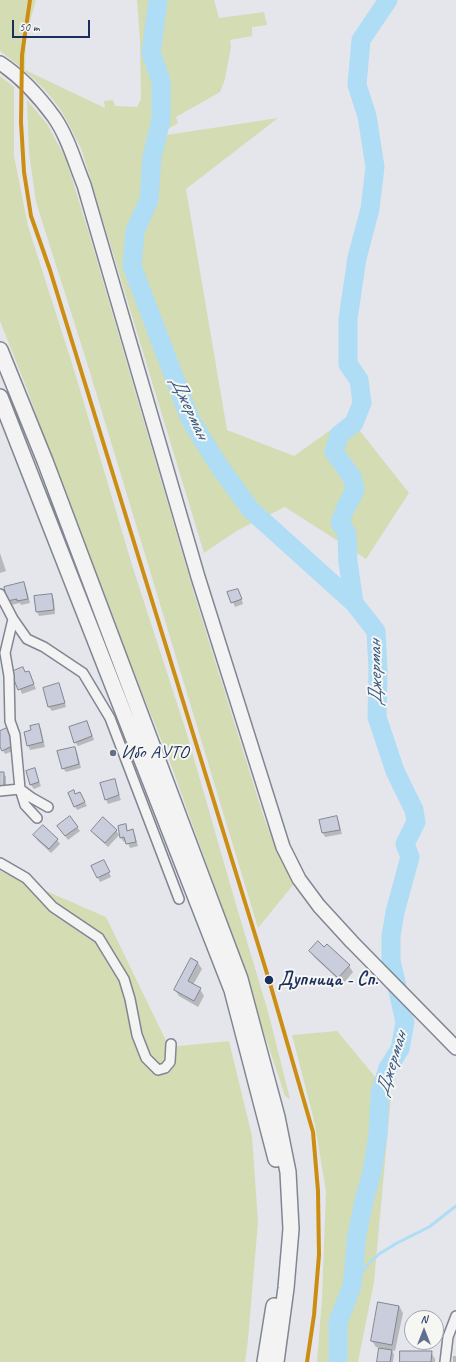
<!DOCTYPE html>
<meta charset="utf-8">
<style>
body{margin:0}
#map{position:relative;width:456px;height:1362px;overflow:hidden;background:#e4e6ec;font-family:Caveat,sans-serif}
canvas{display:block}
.north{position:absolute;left:404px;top:1310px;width:40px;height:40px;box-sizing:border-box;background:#f6f6f2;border:1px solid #9ea6b7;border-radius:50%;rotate:0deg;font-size:11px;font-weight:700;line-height:16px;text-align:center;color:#1b2f5e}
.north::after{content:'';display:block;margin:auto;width:14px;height:18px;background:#616f90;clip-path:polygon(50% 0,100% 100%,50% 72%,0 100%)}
.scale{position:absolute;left:12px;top:20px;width:78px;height:18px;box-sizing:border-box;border:2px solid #1b2f5e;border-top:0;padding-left:5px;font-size:12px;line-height:14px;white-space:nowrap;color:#1b2f5e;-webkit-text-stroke:3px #f6f6f2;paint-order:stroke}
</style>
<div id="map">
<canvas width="456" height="1362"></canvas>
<div class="north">N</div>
<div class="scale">50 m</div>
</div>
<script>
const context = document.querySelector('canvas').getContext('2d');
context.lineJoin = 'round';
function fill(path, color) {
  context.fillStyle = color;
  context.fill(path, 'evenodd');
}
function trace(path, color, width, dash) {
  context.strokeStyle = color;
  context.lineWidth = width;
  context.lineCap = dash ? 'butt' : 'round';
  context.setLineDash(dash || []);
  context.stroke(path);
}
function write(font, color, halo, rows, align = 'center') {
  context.font = font + ' Caveat,sans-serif';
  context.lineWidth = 4;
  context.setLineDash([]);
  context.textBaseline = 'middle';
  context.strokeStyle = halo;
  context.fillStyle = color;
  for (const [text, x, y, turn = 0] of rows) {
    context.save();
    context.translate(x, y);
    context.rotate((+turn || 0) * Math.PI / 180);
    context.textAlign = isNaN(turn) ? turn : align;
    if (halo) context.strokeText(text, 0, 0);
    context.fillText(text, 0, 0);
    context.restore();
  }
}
const green = new Path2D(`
 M 0,0 L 36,0 L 26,35 L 25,70 L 105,108 L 104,101 L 113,100 L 115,106 L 137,107 L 141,99 L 140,40 L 137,0 L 214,0 L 219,18 L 264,12 L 267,25 L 252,27 L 252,36 L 230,40 L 231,47 L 225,79 L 220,92 L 176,117 L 178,123 L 160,134 L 160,136 L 278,118 L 186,189 L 227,430 L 294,456 L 349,417 L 409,493 L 366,559 L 285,507 L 238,530 L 204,553 L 81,148 C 75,137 69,124 62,112 C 46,87 23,69 0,51 Z
 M 0,76 L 14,87 L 14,156 L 28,226 L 75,373 L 132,565 L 186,731 L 235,901 L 269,1015 L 290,1099 L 285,1096 L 224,913 L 169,759 L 84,550 L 27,389 L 0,321 Z
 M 27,100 L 47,124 L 66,159 L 90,237 L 195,597 L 265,821 L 293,885 L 258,928 L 88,366 L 36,202 L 29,153 Z
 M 0,871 L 106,917 L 169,1047 L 229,1041 L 252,1136 L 258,1222 L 248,1340 L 245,1362 L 0,1362 Z
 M 337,1031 L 391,1096 L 374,1282 L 358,1362 L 317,1362 L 322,1298 L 326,1191 L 314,1120 L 292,1035 Z`);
const shadow = new Path2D(`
 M 0,553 L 6,571 L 0,573 Z
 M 23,583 L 26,587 L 30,603 L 21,605 L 20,603 L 11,605 L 8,601 Z
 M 229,593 L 240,594 L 243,604 L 235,607 Z
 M 52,595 L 54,600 L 55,614 L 39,616 L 37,611 Z
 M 13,672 L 25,673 L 29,672 L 36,689 L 22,694 Z
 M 59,685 L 61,689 L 66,707 L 52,711 L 49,707 Z
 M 39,725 L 41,729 L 45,747 L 30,750 L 28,745 Z
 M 89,726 L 94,740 L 78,746 L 75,742 Z
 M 0,732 L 16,750 L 5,754 L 0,744 Z
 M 74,748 L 77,752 L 81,768 L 66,772 L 63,768 Z
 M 34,770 L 41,786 L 34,789 L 31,785 Z
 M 0,773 L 3,773 L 6,777 L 6,791 L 0,791 Z
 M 114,780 L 121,800 L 108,804 L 106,799 Z
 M 82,797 L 87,806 L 77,810 L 75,806 Z
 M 337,817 L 339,822 L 342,834 L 325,837 L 323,833 L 321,820 Z
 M 125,825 L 128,832 L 133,831 L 135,835 L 138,846 L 130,848 L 127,841 L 124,842 L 121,838 L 119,827 Z
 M 77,827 L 80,831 L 68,840 L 61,830 Z
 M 116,830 L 119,835 L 108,847 L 95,835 L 92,831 Z
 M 35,836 L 57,840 L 60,844 L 51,853 L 37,840 Z
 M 106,866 L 111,877 L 100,882 L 98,878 Z
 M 310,951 L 349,966 L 353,972 L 343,984 L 314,957 Z
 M 192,959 L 198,963 L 202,969 L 193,985 L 200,989 L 204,996 L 198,1007 L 179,996 L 175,990 Z
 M 399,1306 L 403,1313 L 395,1351 L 392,1350 L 394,1355 L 393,1362 L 378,1362 L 380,1348 L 376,1347 L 372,1341 Z
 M 431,1352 L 435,1359 L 435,1362 L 401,1362 Z
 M 453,1356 L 456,1356 L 456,1362 L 453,1362 Z`);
const stream = new Path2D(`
 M 352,1286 L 367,1265 L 379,1254 L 397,1243 L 429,1227 L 456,1206`);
const river = new Path2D(`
 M 158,0 L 151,53 L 161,81 L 161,120 L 152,157 L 149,200 L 135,231 L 132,266 L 190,419 L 219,466 L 251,510 L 354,603 L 376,631 L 378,670 L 377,717 L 395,771 L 414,810 L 416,822 L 405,844 L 410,857 L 395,912 L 391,936 L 391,960 L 405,1022 L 400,1049 L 388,1068 L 380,1093 L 378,1135 L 372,1172 L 364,1201 L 357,1234 L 352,1286 L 338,1322 L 338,1362
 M 354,603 L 348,562 L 347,534 L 340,523 L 346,507 L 355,490 L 352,477 L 334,452 L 339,435 L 354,423 L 362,403 L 359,380 L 348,364 L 348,319 L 357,258 L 370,209 L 375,167 L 367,116 L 357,85 L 361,40 L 388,0`);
const building = new Path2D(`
 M 24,582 L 28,599 L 17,601 L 17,599 L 7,601 L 4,587 Z
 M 238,589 L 242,599 L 231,603 L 227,592 Z
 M 52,594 L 54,610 L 36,612 L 34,596 Z
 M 23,667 L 25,672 L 29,671 L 34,684 L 18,690 L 11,672 Z
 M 59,683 L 65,703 L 48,707 L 43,688 Z
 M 87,721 L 92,736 L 74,743 L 69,727 Z
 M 39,724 L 43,742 L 27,746 L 24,732 L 31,730 L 30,726 Z
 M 7,728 L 14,745 L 2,751 L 0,747 L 0,731 Z
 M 75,747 L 79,764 L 62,769 L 57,751 Z
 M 35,768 L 39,782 L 30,785 L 26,771 Z
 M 0,772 L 4,772 L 4,787 L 0,787 Z
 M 115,779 L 119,795 L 105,800 L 100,783 Z
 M 74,790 L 75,794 L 80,792 L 85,802 L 74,807 L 68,793 Z
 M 70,816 L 78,827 L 65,836 L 57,826 Z
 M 337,816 L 340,830 L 322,833 L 319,820 Z
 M 103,817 L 117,830 L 105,843 L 91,831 Z
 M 126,824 L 127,831 L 133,829 L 136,842 L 126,844 L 124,837 L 120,838 L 118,826 Z
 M 43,825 L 58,839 L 49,849 L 33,835 Z
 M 104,860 L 110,872 L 97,878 L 91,866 Z
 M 318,941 L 324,947 L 327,944 L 350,965 L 338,978 L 309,951 Z
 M 191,958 L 198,962 L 188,981 L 201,988 L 194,1001 L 174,990 Z
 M 378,1302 L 399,1306 L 392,1345 L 371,1341 Z
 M 379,1348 L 392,1350 L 390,1362 L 377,1362 Z
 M 400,1351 L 432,1351 L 431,1362 L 400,1362 Z`);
const street = new Path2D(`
 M 0,594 L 13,619 L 27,639 L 44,647 L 83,673 L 110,718 L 179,899
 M 13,619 L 5,653 L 9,676 L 10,721 L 15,735 L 20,789 L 25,805 L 37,818
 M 0,791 L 20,789 L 32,798 L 48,807
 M 0,863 L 26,878 L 53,907 L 99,938 L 124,979 L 130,999 L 137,1035 L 146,1058 L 158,1070 L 165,1068 L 170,1062 L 171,1044
 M 445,1362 L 448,1337 L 456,1316`);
const secondary = new Path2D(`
 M 0,63 C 20,76 40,98 54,117 C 68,137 75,163 84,185 L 198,577 L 283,847 L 299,879 L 319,906 L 352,942 L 456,1048`);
const primary = new Path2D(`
 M 0,350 L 45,461 L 240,979 L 277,1117 L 288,1172 L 291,1229 L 286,1288 L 276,1362
 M 0,397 L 232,990 L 276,1159
 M 265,1362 L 274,1306`);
const rail1 = new Path2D(`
 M 30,0 L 22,55 L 21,122 L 24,172 L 31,216 L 50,270 L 269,980 L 313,1132 L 318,1191 L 319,1255 L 314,1315 L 307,1362`);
const markers = [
 [113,753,4,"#616f90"],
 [269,980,5,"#1b2f5e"]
];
const poiNames = [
 ["Ибо АУТО",121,753]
];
const stopNames = [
 ["Дупница - Сп.",278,980]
];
const waterNames = [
 ["Джерман",189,408,65],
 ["Джерман",376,673,-91],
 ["Джерман",392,1064,-73]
];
fill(green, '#d4dcb4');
fill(shadow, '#0003');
trace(stream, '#aeddf5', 3);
trace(river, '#aeddf5', 19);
fill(building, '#cacedc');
trace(building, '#828692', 1);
trace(street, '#828692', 12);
trace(secondary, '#828692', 16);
trace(primary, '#828692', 18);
trace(street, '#f2f3f2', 9);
trace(secondary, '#f2f3f2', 13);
trace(primary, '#f2f3f2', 15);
trace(rail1, '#cb8e13', 4);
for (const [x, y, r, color] of markers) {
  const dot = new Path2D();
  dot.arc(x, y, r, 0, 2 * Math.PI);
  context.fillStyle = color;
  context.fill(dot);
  trace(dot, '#f6f6f2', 1.5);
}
write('19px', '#1b2f5e', '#f6f6f2', poiNames, 'left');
write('bold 19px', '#1b2f5e', '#f6f6f2', stopNames, 'left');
write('italic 20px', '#3a5a85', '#f6f6f2', waterNames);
</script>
